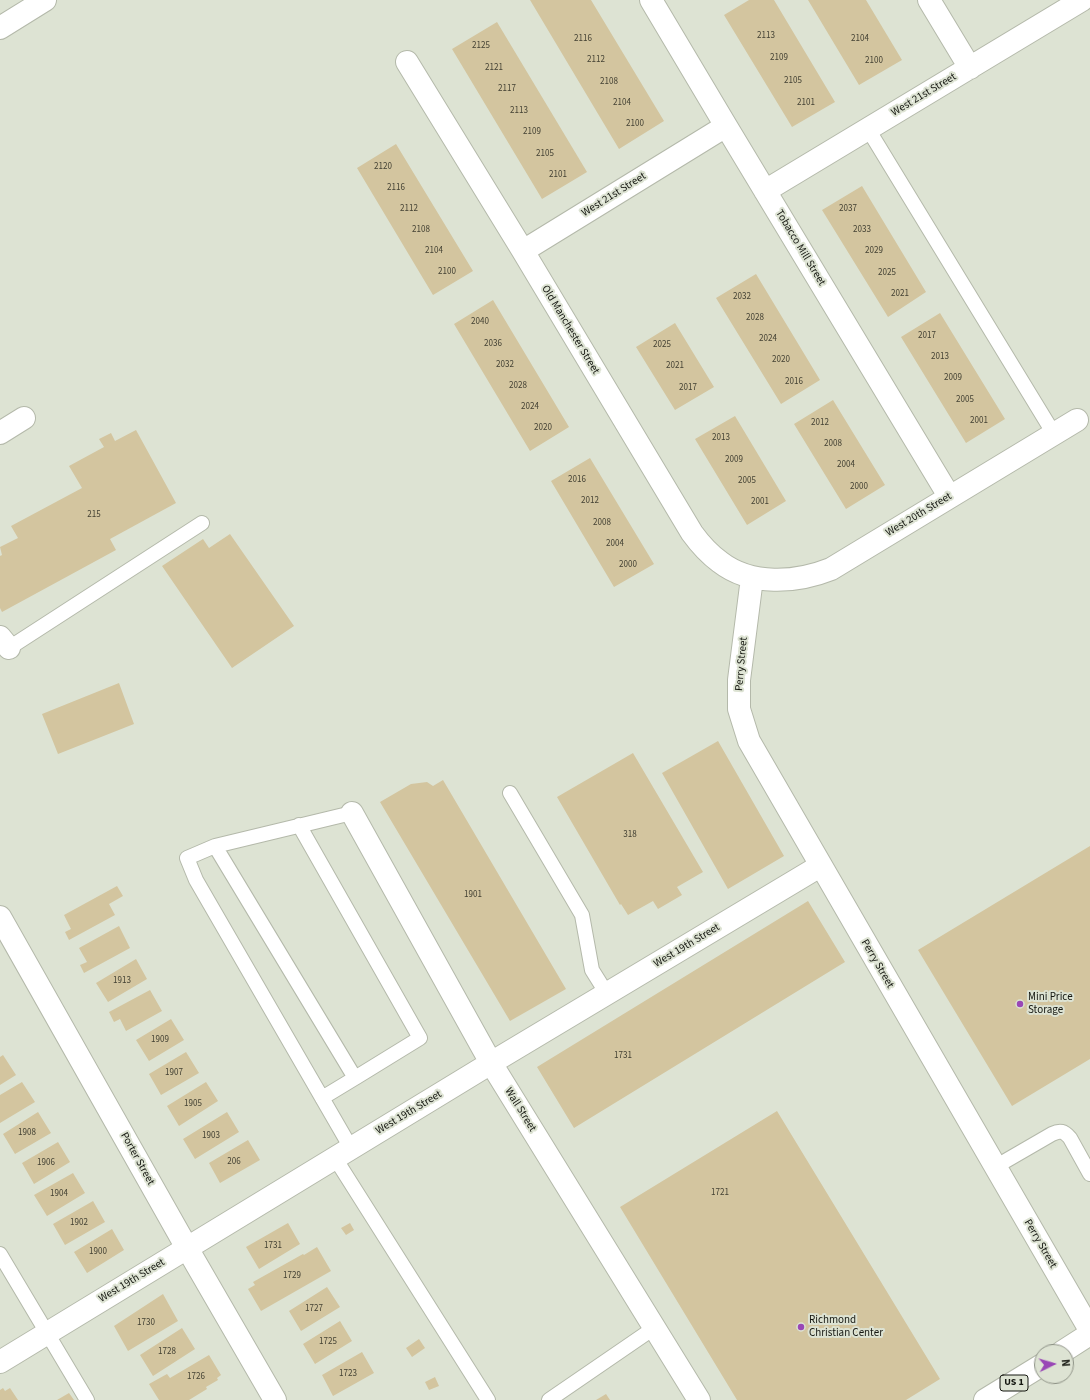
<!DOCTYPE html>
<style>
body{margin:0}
#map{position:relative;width:1090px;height:1400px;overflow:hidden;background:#dde3d3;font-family:"Source Sans 3",sans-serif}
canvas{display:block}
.north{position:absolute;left:1034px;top:1344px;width:40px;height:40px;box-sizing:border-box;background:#dde3d3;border:1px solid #8d9185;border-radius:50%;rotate:85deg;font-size:11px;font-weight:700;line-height:16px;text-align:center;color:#151711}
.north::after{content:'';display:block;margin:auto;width:14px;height:18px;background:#9947b6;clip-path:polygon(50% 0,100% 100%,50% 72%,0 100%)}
</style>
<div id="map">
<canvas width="1090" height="1400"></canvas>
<div class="north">N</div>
</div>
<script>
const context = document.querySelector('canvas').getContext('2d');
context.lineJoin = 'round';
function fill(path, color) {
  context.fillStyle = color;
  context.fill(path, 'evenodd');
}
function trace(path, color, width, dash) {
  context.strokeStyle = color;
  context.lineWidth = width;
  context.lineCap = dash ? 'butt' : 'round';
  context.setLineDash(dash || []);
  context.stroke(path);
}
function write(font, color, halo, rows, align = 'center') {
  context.font = font + ' "Source Sans 3",sans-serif';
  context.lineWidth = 4;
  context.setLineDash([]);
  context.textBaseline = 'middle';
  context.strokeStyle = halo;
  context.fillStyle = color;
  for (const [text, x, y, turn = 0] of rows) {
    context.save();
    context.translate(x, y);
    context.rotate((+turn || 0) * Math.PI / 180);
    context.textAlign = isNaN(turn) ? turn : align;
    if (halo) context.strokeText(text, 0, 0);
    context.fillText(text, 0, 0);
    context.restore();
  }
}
const building = new Path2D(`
 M 530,0 L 591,0 L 664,121 L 619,149 Z
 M 749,0 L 774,0 L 835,102 L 792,127 L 724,15 Z
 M 808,0 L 866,0 L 902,60 L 859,85 Z
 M 497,22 L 587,172 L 542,199 L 452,49 Z
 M 396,144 L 473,271 L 433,295 L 357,168 Z
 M 862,186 L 926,292 L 888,317 L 822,210 Z
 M 756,274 L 820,380 L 781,404 L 716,298 Z
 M 493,300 L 569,427 L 530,451 L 454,324 Z
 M 940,313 L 1005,419 L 966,443 L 901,337 Z
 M 675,323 L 714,387 L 675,410 L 636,347 Z
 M 833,400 L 885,485 L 846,509 L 794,424 Z
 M 735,416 L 786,501 L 747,525 L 695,439 Z
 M 136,430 L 176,503 L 110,539 L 116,550 L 2,612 L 0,608 L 0,556 L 2,555 L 0,547 L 18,538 L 11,526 L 82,488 L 69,466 L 104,447 L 99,439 L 111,433 L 115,441 Z
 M 590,458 L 654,564 L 614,587 L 551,481 Z
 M 230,534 L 294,626 L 232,668 L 162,566 L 203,539 L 209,548 Z
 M 119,683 L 134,724 L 58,754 L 42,714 Z
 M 718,741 L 784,856 L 728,889 L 662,773 Z
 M 633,753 L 703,872 L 677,887 L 682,895 L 658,909 L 653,901 L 628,915 L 621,904 L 620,905 L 557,797 Z
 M 443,780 L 566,989 L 510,1021 L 380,802 L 411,784 L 427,782 L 433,786 Z
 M 1090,846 L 1090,1059 L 1012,1106 L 918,950 Z
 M 117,886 L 123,896 L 109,904 L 115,915 L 69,940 L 65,932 L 71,929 L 64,915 Z
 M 808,901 L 845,962 L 574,1128 L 537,1067 Z
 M 119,926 L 130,948 L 84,973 L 80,965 L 87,962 L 79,948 Z
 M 136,959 L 147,979 L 108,1002 L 96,983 Z
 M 150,990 L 162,1011 L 126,1031 L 120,1019 L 114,1022 L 109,1012 Z
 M 171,1019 L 184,1040 L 149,1061 L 136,1040 Z
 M 186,1052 L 199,1073 L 161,1095 L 149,1074 Z
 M 3,1055 L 16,1075 L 0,1085 L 0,1057 Z
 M 22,1082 L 35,1102 L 0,1123 L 0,1095 Z
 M 206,1082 L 218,1101 L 179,1126 L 167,1106 Z
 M 777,1111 L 940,1379 L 906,1400 L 737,1400 L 620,1207 Z
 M 38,1112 L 51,1133 L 15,1154 L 3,1134 Z
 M 227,1112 L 239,1132 L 195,1159 L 183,1139 Z
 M 248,1140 L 260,1160 L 220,1183 L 209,1163 Z
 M 58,1142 L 70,1162 L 34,1184 L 22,1163 Z
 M 73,1173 L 85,1193 L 47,1216 L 34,1195 Z
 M 93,1201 L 105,1222 L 65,1245 L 53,1224 Z
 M 288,1223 L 300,1244 L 259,1269 L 246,1247 Z
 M 350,1223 L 354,1230 L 346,1235 L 341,1228 Z
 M 112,1229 L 124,1250 L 87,1273 L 74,1252 Z
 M 317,1247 L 331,1271 L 261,1311 L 248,1289 L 255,1285 L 253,1282 L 303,1254 L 304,1255 Z
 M 327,1287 L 340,1307 L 301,1331 L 289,1311 Z
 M 163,1294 L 178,1321 L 128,1351 L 114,1326 Z
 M 340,1321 L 352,1341 L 315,1364 L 303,1344 Z
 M 182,1328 L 195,1349 L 153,1376 L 140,1355 Z
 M 419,1339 L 425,1348 L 412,1357 L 406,1348 Z
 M 362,1352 L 374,1373 L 333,1396 L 322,1375 Z
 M 209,1355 L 221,1375 L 217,1378 L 218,1380 L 206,1387 L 207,1389 L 189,1400 L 159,1400 L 149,1384 L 167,1374 L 170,1378 Z
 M 435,1377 L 439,1386 L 429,1390 L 425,1382 Z
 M 3,1388 L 5,1391 L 10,1388 L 18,1400 L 0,1400 L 0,1390 Z
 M 69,1393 L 74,1400 L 57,1400 Z
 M 606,1394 L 610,1400 L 596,1400 Z`);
const service = new Path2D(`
 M 868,129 L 1054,434
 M 9,648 L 202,523
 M 510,793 L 582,915 L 592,970 L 607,994
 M 299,825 L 420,1038 L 355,1078 L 215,846 L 352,813
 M 215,846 L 187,858 L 196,880 L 351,1148
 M 322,1098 L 355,1078
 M 335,1158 L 488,1400
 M 995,1167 L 1052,1134 C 1060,1130 1064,1131 1070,1138 L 1090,1174
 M 0,1254 L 87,1400
 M 549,1400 L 654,1328`);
const minor = new Path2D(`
 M 651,0 L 726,126 L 949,496
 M 929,0 L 970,68
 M 0,28 L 45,0
 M 407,62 L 523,251 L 692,533 C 700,544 709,554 720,562 C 751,586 796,583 831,569 L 1077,420
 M 765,191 L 1082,0
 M 523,251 L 726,126
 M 0,433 L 24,418
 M 752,578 L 739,680 L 739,709 L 749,741 L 1090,1330
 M 0,637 L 9,648
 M 352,813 L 491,1063 L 699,1400
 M 0,917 L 187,1248 L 275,1400
 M 0,1362 L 491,1063 L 820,866`);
const primary = new Path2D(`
 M 1062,1352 L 1090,1334
 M 985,1400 L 1042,1365`);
const markers = [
 [1020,1004,4,"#9947b6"],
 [801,1327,4,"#9947b6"]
];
const numberNames = [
 ["2113",766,36],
 ["2116",583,39],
 ["2104",860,39],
 ["2125",481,46],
 ["2109",779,58],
 ["2112",596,60],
 ["2100",874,61],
 ["2121",494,68],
 ["2105",793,81],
 ["2108",609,82],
 ["2117",507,89],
 ["2104",622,103],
 ["2101",806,103],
 ["2113",519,111],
 ["2100",635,124],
 ["2109",532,132],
 ["2105",545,154],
 ["2120",383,167],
 ["2101",558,175],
 ["2116",396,188],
 ["2112",409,209],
 ["2037",848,209],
 ["2108",421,230],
 ["2033",862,230],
 ["2104",434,251],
 ["2029",874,251],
 ["2100",447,272],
 ["2025",887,273],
 ["2021",900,294],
 ["2032",742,297],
 ["2028",755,318],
 ["2040",480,322],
 ["2017",927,336],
 ["2024",768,339],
 ["2036",493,344],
 ["2025",662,345],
 ["2013",940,357],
 ["2020",781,360],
 ["2032",505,365],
 ["2021",675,366],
 ["2009",953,378],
 ["2016",794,382],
 ["2028",518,386],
 ["2017",688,388],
 ["2005",965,400],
 ["2024",530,407],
 ["2001",979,421],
 ["2012",820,423],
 ["2020",543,428],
 ["2013",721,438],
 ["2008",833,444],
 ["2009",734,460],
 ["2004",846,465],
 ["2016",577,480],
 ["2005",747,481],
 ["2000",859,487],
 ["2012",590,501],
 ["2001",760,502],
 ["215",94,515],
 ["2008",602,523],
 ["2004",615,544],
 ["2000",628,565],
 ["318",630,835],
 ["1901",473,895],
 ["1913",122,981],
 ["1909",160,1040],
 ["1731",623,1056],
 ["1907",174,1073],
 ["1905",193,1104],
 ["1908",27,1133],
 ["1903",211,1136],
 ["206",234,1162],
 ["1906",46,1163],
 ["1721",720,1193],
 ["1904",59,1194],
 ["1902",79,1223],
 ["1731",273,1246],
 ["1900",98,1252],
 ["1729",292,1276],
 ["1727",314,1309],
 ["1730",146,1323],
 ["1725",328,1342],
 ["1728",167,1352],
 ["1723",348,1374],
 ["1726",196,1377]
];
const shields = [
 [1014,1383,28]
];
const shieldNames = [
 ["US 1",1014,1383]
];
const streetNames = [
 ["West 21st Street",924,95,-31],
 ["West 21st Street",614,195,-32],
 ["Tobacco Mill Street",800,248,59],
 ["Old Manchester Street",570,330,59],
 ["West 20th Street",919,515,-31],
 ["Perry Street",742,664,-85],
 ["West 19th Street",687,946,-31],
 ["Perry Street",877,964,60],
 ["Wall Street",520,1110,58],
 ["West 19th Street",409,1113,-31],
 ["Porter Street",137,1159,61],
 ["Perry Street",1040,1244,60],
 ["West 19th Street",132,1281,-31]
];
const poiNames = [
 ["Mini Price",1028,998],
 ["Storage",1028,1011],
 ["Richmond",809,1321],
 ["Christian Center",809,1334]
];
fill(building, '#d3c59f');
trace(service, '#b4b9aa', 16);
trace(minor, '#b4b9aa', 24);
trace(primary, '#b4b9aa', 24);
trace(service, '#fff', 14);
trace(minor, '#fff', 22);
trace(primary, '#fff', 22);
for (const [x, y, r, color] of markers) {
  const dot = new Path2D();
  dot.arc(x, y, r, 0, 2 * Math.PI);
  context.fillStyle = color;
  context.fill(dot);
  trace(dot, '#dde3d3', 1.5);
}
write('9px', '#444234', null, numberNames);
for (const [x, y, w] of shields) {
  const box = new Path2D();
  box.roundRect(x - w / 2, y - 8, w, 16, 3);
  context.fillStyle = '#dde3d3';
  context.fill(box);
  trace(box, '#151711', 1);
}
write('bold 10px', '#151711', null, shieldNames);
write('11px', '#151711', '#dde3d3', streetNames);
write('11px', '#151711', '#dde3d3', poiNames, 'left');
</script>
